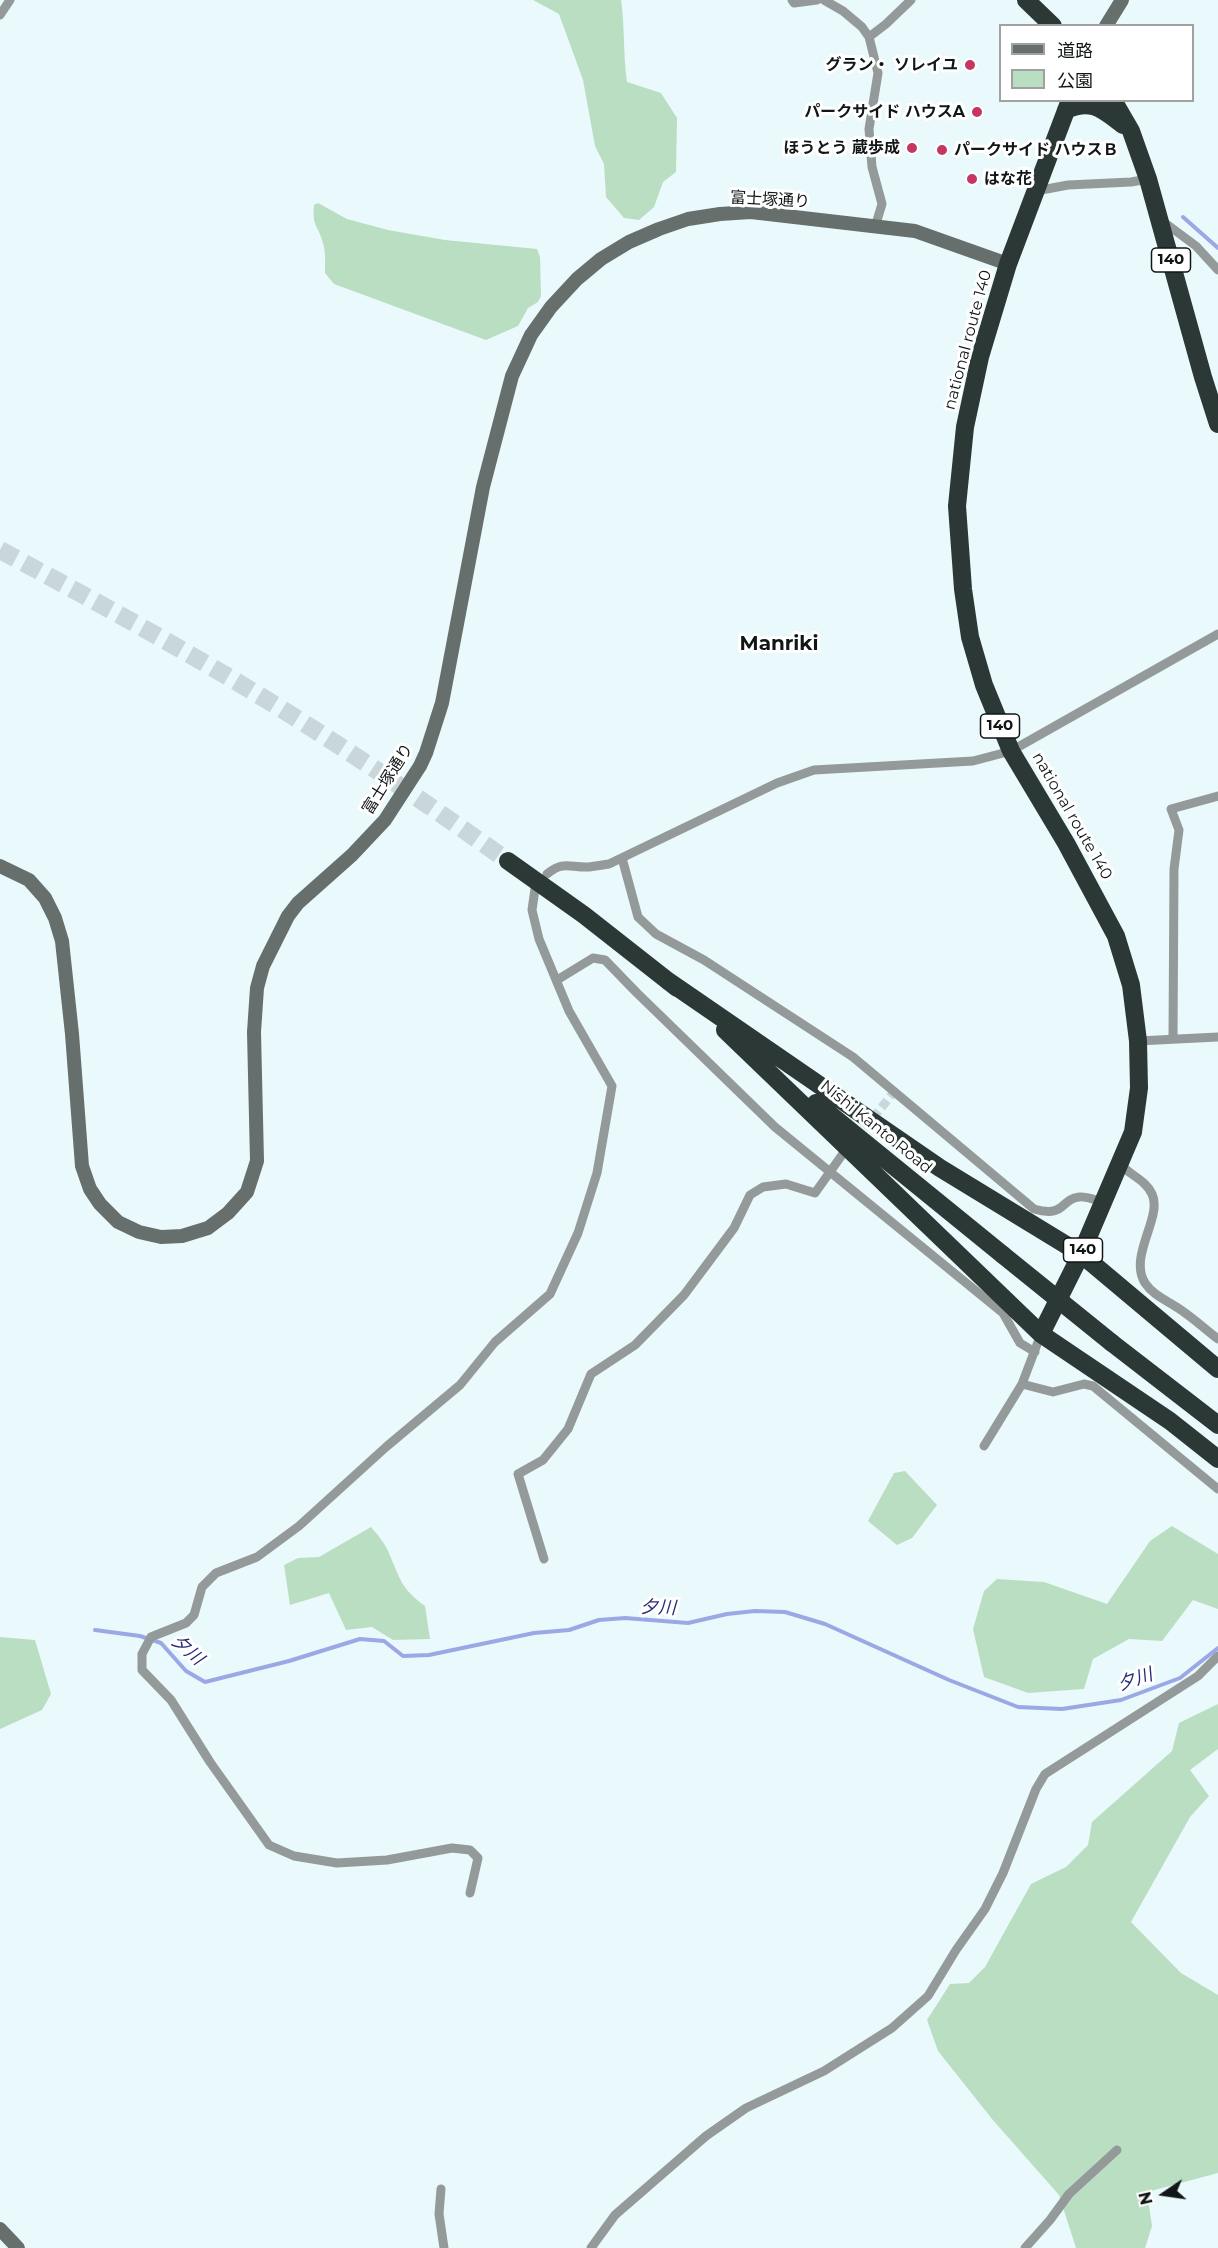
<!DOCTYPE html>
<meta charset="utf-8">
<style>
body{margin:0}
#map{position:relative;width:1218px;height:2248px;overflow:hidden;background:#eaf9fc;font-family:Montserrat,"Noto Sans JP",sans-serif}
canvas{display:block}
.legend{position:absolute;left:999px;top:24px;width:195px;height:78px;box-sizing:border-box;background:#fff;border:2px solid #a0a2a2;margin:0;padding:8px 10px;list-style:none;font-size:18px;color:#111617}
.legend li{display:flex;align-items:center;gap:12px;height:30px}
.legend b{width:30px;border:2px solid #a0a2a2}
.north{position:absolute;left:1134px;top:2164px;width:60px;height:60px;-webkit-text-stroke:4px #fff;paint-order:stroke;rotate:257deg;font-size:16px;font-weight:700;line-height:24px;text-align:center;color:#111617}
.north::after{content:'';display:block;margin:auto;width:21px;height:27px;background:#111617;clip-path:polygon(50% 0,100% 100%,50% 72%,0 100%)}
</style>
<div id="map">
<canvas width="1218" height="2248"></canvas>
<ul class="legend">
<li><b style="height:8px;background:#676f6d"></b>道路</li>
<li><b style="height:16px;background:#badec2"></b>公園</li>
</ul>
<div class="north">N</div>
</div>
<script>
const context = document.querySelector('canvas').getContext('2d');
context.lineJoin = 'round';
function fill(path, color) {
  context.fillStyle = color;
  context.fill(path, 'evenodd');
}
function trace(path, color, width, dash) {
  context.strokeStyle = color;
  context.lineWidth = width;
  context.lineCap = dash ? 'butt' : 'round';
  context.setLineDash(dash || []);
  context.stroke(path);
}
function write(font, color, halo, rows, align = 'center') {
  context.font = font + ' Montserrat,"Noto Sans JP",sans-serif';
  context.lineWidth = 6;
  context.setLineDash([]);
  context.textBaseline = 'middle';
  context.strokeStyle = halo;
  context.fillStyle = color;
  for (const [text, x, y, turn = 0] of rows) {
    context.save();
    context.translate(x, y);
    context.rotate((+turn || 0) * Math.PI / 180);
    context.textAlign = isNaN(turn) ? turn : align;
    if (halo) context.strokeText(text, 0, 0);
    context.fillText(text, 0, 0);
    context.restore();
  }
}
const green = new Path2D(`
 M 533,0 L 621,0 C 625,28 623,54 627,82 L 661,93 L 677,118 L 676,172 L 663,182 L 654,207 L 639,220 L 624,218 L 606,197 L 604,164 L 595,146 L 583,80 L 559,14 Z
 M 318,203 L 347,219 L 388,230 L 445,240 L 537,249 L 540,257 L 541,296 L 538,302 L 528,308 L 518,326 L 486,340 L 334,284 L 325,273 C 325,263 326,253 323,243 C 318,224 312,228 314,205 Z
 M 905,1471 L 937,1505 L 912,1538 L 897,1545 L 868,1521 L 894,1473 Z
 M 1172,1526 L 1218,1554 L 1218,1609 L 1193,1600 L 1162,1641 L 1129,1639 L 1093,1659 L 1084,1689 L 1028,1693 L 984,1677 L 973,1629 L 984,1591 L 997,1579 L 1044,1582 L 1107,1604 L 1150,1541 Z
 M 371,1527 C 377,1534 384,1542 388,1551 C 400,1578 400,1588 425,1606 L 430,1639 L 393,1640 L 372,1627 L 346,1630 L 329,1593 L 290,1605 L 284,1565 L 298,1558 L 319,1557 Z
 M 0,1637 L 35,1640 L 51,1694 L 42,1710 L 0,1729 Z
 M 1218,1704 L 1218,1749 L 1190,1770 L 1209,1796 L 1190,1817 L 1131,1922 L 1181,1973 L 1218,1995 L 1218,2173 L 1147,2192 L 1152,2226 L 1145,2248 L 1076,2248 L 1059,2195 L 992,2119 L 938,2051 L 927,2020 L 950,1984 L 969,1983 L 985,1967 L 1031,1884 L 1066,1867 L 1088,1845 L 1092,1822 L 1172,1751 L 1179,1723 Z`);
const stream = new Path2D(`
 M 1183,217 L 1218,248
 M 95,1630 L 140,1636 L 161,1643 L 186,1671 L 205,1682 L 289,1661 L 360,1639 L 384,1641 L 403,1656 L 429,1655 L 534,1633 L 569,1630 L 599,1620 L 625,1618 L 688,1623 L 727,1614 L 755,1611 L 785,1612 L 825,1624 L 949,1680 L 1018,1707 L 1062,1709 L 1121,1700 L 1180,1678 L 1218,1648`);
const streetTunnel = new Path2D(`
 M 856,1139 L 894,1092`);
const highwayTunnel = new Path2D(`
 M 0,550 C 82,594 163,638 242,685 C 334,740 422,800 508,861`);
const street = new Path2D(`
 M 792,0 L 794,3 L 817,0
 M 824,0 L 843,11 L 862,27 L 869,37 L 878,73 L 869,129 L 872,167 L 882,204 L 875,227
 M 0,15 L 10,0
 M 869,37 L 886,24 L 911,0
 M 1036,191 L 1068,185 L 1131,182 L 1148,179
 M 1161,220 L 1196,246 L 1218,270
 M 622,858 L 638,917 L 656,934 L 704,960 L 853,1057 L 1034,1209 C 1066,1218 1060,1199 1079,1197 C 1086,1196 1095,1200 1103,1202
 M 547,874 C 564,860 570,868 589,867 C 596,866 603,865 609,864 L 777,783 L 814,770 L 973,761 L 1011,751 L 1218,634
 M 557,980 L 593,958 L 605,960 L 637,993 L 775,1127 L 1003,1313 L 1020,1343 L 1035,1352
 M 1173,1038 L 1174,869 L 1179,830 L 1171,809 L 1218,796
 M 1138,1041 L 1218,1037
 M 1119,1163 C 1129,1175 1145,1179 1152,1194 C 1163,1217 1128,1256 1145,1283 C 1153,1295 1166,1300 1178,1308 C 1192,1317 1205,1329 1218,1339
 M 1022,1384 L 1053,1392 L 1084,1384 L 1093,1386 L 1218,1489
 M 984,1446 L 1022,1384 L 1041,1334
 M 544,1559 L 518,1474 L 543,1460 L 568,1429 L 591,1374 L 635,1345 L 684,1295 L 734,1228 L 750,1195 L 763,1187 L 786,1184 L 815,1193 L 842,1155
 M 470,1893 L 478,1858 L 470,1850 L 452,1848 L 387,1860 L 337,1863 L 294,1856 L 269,1845 L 210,1762 L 171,1700 L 142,1670 L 142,1654 L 151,1637 L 186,1623 L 194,1615 L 202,1587 L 216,1573 L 257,1557 L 299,1526 L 386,1447 L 460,1385 L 495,1342 L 550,1294 L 578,1233 L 597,1173 L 612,1086 L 569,1011 L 539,939 L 532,910 L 535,889
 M 441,2189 L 439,2214 L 444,2248
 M 591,2248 L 615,2215 L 706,2136 L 746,2108 L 824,2071 L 892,2028 L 928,1996 L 956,1950 L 985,1909 L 1003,1873 L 1036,1789 L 1045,1774 L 1198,1676 L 1218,1656
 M 1025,2248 L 1050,2220 L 1069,2194 L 1117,2150`);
const secondary = new Path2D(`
 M 1106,26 L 1122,0
 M 0,866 L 29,880 L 45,898 L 55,918 L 62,941 L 72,1034 L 82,1166 L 90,1189 L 100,1204 L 118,1222 L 139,1232 L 161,1237 L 182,1236 L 208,1228 L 228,1213 L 247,1192 L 257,1161 L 254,1032 L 257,988 L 263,966 L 288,916 L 298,903 L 352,855 L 385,820 L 420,766 L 426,753 L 442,703 L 483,487 L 512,376 L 531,335 L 551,307 L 577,279 L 601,259 L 629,242 L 659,229 L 688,219 L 720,214 L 751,212 L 915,231 L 1008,264
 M 0,2229 L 18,2248`);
const highway = new Path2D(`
 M 1026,0 L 1053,26
 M 1113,100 L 1131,131 L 1148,179 L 1203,377 L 1218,424
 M 1066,110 C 1092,98 1103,110 1123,125
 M 508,861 L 584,915 L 677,988
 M 668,981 L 940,1168 L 1081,1254 L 1218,1369
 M 725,1030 L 1041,1334 L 1170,1421 L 1218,1459
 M 816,1103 L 1003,1255
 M 1041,1334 L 1081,1254 L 1133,1132 L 1139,1088 L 1138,1041 L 1131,985 L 1116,936 L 1066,843 L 1011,751 L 984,685 L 970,637 L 963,589 L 957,506 L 965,427 L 980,357 L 1008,264 L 1070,100
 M 1112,1343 L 1218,1425`);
const highwayBridge = new Path2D(`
 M 1003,1255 L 1112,1343`);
const markers = [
 [970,65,6,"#c53660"],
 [977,112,6,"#c53660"],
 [912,148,6,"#c53660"],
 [942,150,6,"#c53660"],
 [972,179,6,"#c53660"]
];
const shields = [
 [1171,260,39],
 [1000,726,39],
 [1083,1250,39]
];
const shieldNames = [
 ["140",1171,260],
 ["140",1000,726],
 ["140",1083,1250]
];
const poiNames = [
 ["グラン・ ソレイユ",958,65],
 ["パークサイド ハウスA",965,112],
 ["ほうとう 蔵歩成",900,148],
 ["パークサイド ハウスＢ",954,150,"left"],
 ["はな花",984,179,"left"]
];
const streetNames = [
 ["富士塚通り",770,200,3],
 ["national route 140",968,340,-75],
 ["富士塚通り",388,779,-58],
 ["national route 140",1072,816,60],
 ["Nishi Kanto Road",876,1127,39]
];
const waterNames = [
 ["夕川",658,1608,2],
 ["夕川",187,1650,41],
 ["夕川",1135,1680,-19]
];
const quarterNames = [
 ["Manriki",779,644]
];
fill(green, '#badec2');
trace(stream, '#9ba8e5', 4);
trace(streetTunnel, '#c9d7da', 9, [9, 4.5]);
trace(highwayTunnel, '#c9d7da', 18, [18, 9]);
trace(street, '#949a99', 9);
trace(secondary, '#676f6d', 14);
trace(highway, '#2c3836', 18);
trace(highwayBridge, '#2c3836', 18);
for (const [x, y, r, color] of markers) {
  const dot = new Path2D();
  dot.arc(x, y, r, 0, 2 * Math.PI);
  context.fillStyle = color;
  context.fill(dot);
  trace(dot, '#fff', 2);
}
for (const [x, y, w] of shields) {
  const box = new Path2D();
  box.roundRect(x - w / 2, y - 12, w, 24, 4.5);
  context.fillStyle = '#fff';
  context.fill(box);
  trace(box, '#111617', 1.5);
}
write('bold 15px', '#111617', null, shieldNames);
write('bold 16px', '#111617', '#fff', poiNames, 'right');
write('16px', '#111617', '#fff', streetNames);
write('italic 18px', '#282d73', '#fff', waterNames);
write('bold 20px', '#111617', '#fff', quarterNames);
</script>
